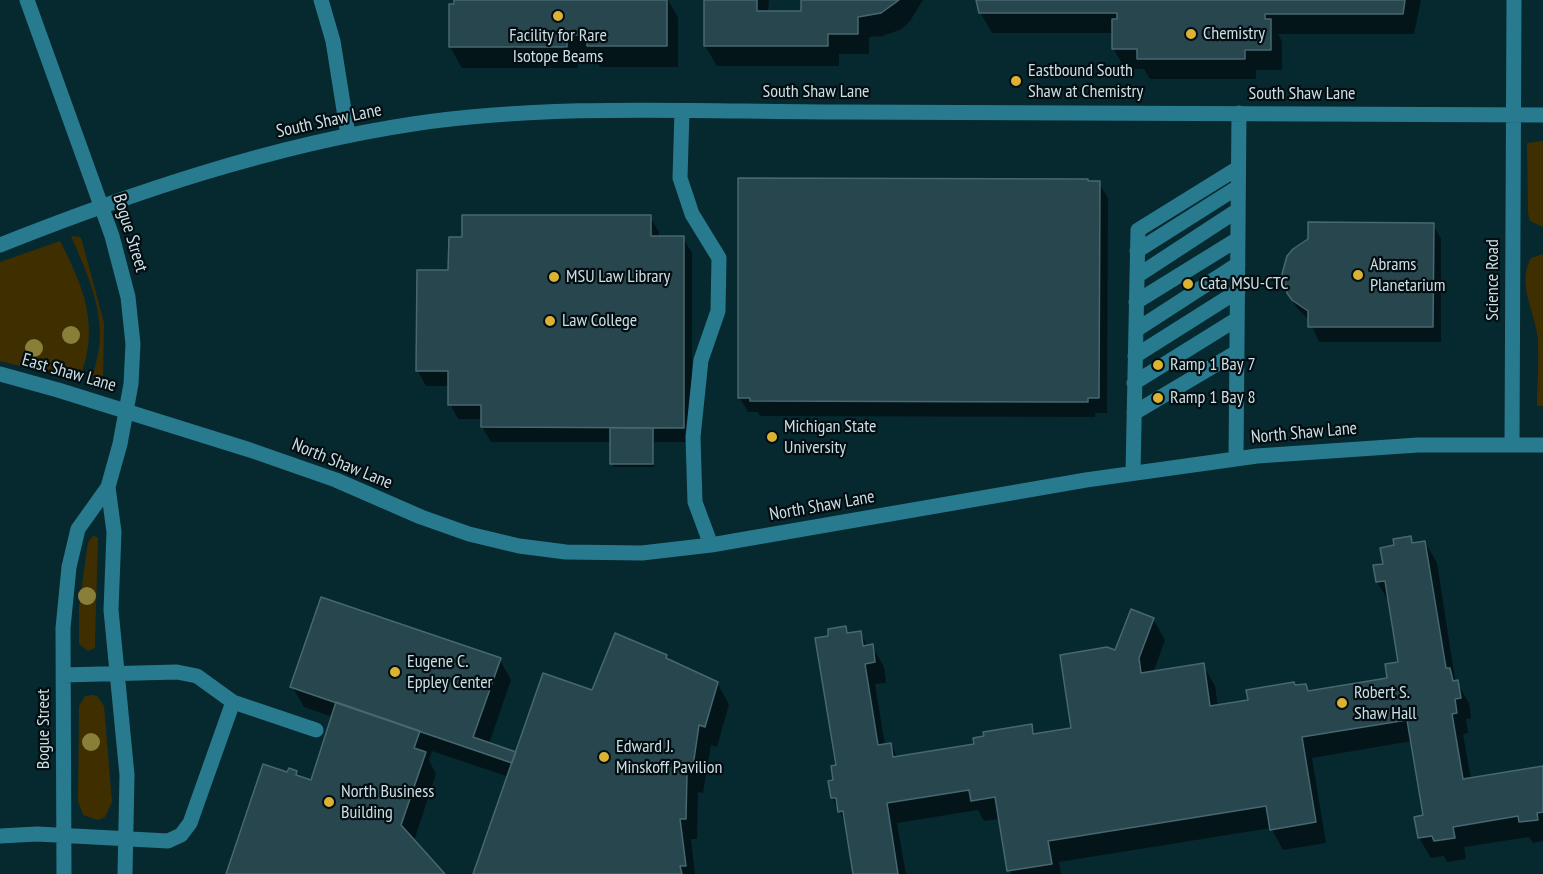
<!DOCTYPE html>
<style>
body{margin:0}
canvas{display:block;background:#06282f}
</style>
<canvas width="1543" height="874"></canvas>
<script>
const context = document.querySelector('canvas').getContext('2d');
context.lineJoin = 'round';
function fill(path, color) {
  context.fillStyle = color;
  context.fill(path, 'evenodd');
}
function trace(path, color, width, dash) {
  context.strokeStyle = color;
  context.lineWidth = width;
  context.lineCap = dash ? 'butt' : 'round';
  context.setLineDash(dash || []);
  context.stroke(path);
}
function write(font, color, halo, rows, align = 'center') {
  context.font = font + ' "PT Sans Narrow",sans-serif';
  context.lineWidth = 4.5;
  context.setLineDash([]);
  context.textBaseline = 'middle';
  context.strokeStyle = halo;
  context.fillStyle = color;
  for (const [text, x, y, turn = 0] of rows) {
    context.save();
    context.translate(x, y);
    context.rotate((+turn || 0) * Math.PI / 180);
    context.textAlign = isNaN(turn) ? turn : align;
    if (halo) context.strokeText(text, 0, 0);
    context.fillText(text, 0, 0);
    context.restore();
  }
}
const green = new Path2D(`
 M 1543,141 L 1543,227 L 1530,221 L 1528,213 L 1527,143 Z
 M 71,236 L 80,237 L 82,241 L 104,323 L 103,380 L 98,385 L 92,383 C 94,367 100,352 100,336 C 100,300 85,268 71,236 Z
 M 60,241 C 85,290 100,327 79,381 L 0,361 L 0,262 Z
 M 1543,254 L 1543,406 L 1537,406 C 1537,384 1539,362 1538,340 C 1536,314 1516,284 1531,258 Z
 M 94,535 L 98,538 L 95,640 L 95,648 L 88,651 L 79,644 L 79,607 L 88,542 Z
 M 92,695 L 97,696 L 104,706 L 112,802 L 105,817 L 98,820 L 83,815 L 78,801 L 79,706 L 85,696 Z`);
const shadow = new Path2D(`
 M 455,0 L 668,0 L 678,17 L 678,67 L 600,67 L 594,56 L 578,56 L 578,68 L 462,68 L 450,47 Z
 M 705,0 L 769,0 L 768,13 L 803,13 L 803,0 L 923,0 L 910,21 L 902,29 L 883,36 L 869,37 L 869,54 L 839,54 L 839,66 L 717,66 L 705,46 Z
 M 978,0 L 1421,0 L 1414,34 L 1278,34 L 1282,41 L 1282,70 L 1256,70 L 1256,79 L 1150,79 L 1144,69 L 1125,69 L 1113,48 L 1113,33 L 992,33 L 980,12 Z
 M 1099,183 L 1108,198 L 1107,413 L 1095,413 L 1095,417 L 760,416 L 758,412 L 748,412 L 739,397 Z
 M 650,217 L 659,232 L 659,238 L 683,238 L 692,253 L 692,442 L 654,442 L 654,467 L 613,467 L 611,442 L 491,442 L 482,427 L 482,419 L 458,419 L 450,404 L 450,386 L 426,386 L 418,371 L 450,272 Z
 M 1433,224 L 1441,239 L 1441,342 L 1319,342 L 1310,321 L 1297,308 L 1288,292 Z
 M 1410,538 L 1413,544 L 1425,542 L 1437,563 L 1455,679 L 1469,703 L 1471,718 L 1466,719 L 1468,733 L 1463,734 L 1471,779 L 1543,767 L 1543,841 L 1533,843 L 1529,837 L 1464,847 L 1466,859 L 1447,862 L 1444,856 L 1431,858 L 1419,838 L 1425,817 L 1412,741 L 1312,758 L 1326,843 L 1283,850 L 1271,828 L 1059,862 L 1061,874 L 1011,874 L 1000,819 L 984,821 L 978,810 L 897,823 L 906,874 L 854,874 L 846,823 L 832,798 L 837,766 L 830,637 L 845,628 L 849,635 L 860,633 L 868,647 L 872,646 L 884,667 L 886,683 L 875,684 L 885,746 L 891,745 L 898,758 L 976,746 L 1031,726 L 1036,735 L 1073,729 L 1116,652 L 1153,619 L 1165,640 L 1153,673 L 1203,665 L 1215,686 L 1218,706 L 1249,701 L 1295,687 L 1306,685 L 1309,692 L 1389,679 L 1400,663 L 1389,602 L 1377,582 L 1396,546 Z
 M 666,657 L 669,661 L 717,683 L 729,704 L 717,747 L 711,745 L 703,793 L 698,792 L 697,839 L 691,839 L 695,874 L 475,874 L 509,777 L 432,751 L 429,760 L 436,774 L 414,841 L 443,874 L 228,874 L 288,774 L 296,773 L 299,777 L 312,782 L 333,717 L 304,707 L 292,686 L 500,660 L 511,680 L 489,744 L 517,753 L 593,691 Z`);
const building = new Path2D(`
 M 454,0 L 667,0 L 667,46 L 587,46 L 587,35 L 567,35 L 567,47 L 449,47 L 449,4 L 454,4 Z
 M 704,0 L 757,0 L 757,11 L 801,11 L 801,0 L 899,0 L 881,13 L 858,17 L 858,34 L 828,34 L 828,46 L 704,46 Z
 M 976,0 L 1405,0 L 1403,14 L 1265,14 L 1265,19 L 1271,19 L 1271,50 L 1245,50 L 1245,59 L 1137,59 L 1137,49 L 1112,49 L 1112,19 L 1117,19 L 1117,13 L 979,13 Z
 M 738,178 L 1088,179 L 1088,181 L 1100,181 L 1099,398 L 1088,398 L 1088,402 L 1056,402 L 750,401 L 750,398 L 738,398 Z
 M 462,215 L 651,215 L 651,236 L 684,236 L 684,428 L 481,427 L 481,405 L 448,405 L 448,371 L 416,371 L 417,270 L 448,270 L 449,237 L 462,237 Z
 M 1308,222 L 1434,223 L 1433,327 L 1308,327 L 1308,311 L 1292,300 L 1287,293 L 1282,274 L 1287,256 L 1293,249 L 1308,239 Z
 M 610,428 L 653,428 L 653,464 L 610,464 Z
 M 1411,536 L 1412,543 L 1425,541 L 1446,668 L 1450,668 L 1453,681 L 1458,680 L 1461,698 L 1455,699 L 1457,713 L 1452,714 L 1463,779 L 1543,766 L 1543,812 L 1537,813 L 1538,820 L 1519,822 L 1518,816 L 1453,827 L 1455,838 L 1434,841 L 1432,836 L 1418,838 L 1414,817 L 1423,815 L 1407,720 L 1302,737 L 1316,822 L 1270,830 L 1266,806 L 1048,841 L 1052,864 L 1007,871 L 995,797 L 971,801 L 969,790 L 887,803 L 898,874 L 853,874 L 843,811 L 838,812 L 836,798 L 831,798 L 828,781 L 833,780 L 831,766 L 836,765 L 815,638 L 828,636 L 828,629 L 846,626 L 847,633 L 861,631 L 863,646 L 873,644 L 875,662 L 865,664 L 878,745 L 891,743 L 893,757 L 974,744 L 973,738 L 984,736 L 983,732 L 1032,724 L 1033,734 L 1071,728 L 1060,655 L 1107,647 L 1115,650 L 1131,609 L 1154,618 L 1139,658 L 1141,673 L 1204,663 L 1210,706 L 1248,700 L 1246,690 L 1294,682 L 1295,685 L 1306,684 L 1308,691 L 1387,678 L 1385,664 L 1398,662 L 1385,581 L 1376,582 L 1373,565 L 1383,564 L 1380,548 L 1394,545 L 1393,539 Z
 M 321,597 L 501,658 L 473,737 L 516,752 L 512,763 L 290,687 Z
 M 615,633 L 667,655 L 666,658 L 718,682 L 705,727 L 699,725 L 692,773 L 687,772 L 686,819 L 680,819 L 686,866 L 680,866 L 682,874 L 473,874 L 543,673 L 592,690 Z
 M 336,702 L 420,731 L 414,748 L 426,752 L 401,825 L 445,874 L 226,874 L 263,764 L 287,772 L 289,768 L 297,771 L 296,775 L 311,780 Z`);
const minor = new Path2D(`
 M 27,0 L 112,236 L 128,297 L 133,344 L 131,384 L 120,444 L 108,487 L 78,529 L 69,567 L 63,628 L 64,874
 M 321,0 L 333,41 L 348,135
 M 682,111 L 680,178 L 692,214 L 719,258 L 718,311 L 701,360 L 693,437 L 695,502 L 711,545
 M 0,245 C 131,193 273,145 413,124 C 555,103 701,112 844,112 C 1077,112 1310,112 1543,115
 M 1137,251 L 1238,187
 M 1137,276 L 1238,210
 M 1136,302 L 1238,239
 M 1136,330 L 1238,264
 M 1135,356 L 1238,291
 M 0,374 L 58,390 L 250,450 L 336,480 L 421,517 L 469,534 L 519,546 L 566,552 L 642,553 L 711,545 L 1086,480 L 1257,456 L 1418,445 L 1543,445
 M 1134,383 L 1237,319
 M 1134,413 L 1237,352
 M 1512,445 L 1514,0
 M 1236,459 L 1239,113
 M 1133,473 L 1138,230 L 1238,168
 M 108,487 L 114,532 L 111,610 L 127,775 L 125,874
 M 233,702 L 316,730
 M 0,836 L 37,834 L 168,841 L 181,835 L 190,823 L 233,702 L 197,676 L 177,672 L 63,675`);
const trees = [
 [71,335],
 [34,348],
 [87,596],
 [91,742]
];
const markers = [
 [558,16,6,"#dcb233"],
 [1191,34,6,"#dcb233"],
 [1016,81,6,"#dcb233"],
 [1358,275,6,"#dcb233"],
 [554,277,6,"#dcb233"],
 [1188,284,6,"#dcb233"],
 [550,321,6,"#dcb233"],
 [1158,365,6,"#dcb233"],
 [1158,398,6,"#dcb233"],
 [772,437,6,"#dcb233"],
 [395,672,6,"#dcb233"],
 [1342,703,6,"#dcb233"],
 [604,757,6,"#dcb233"],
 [329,802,6,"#dcb233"]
];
const poiNames = [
 ["Chemistry",1203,34],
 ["Facility for Rare",558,36,"center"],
 ["Isotope Beams",558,57,"center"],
 ["Eastbound South",1028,71],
 ["Shaw at Chemistry",1028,92],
 ["Abrams",1370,265],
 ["Planetarium",1370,286],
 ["MSU Law Library",566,277],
 ["Cata MSU-CTC",1200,284],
 ["Law College",562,321],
 ["Ramp 1 Bay 7",1170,365],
 ["Ramp 1 Bay 8",1170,398],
 ["Michigan State",784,427],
 ["University",784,448],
 ["Eugene C.",407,662],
 ["Eppley Center",407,683],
 ["Robert S.",1354,693],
 ["Shaw Hall",1354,714],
 ["Edward J.",616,747],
 ["Minskoff Pavilion",616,768],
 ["North Business",341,792],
 ["Building",341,813]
];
const streetNames = [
 ["South Shaw Lane",816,92],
 ["South Shaw Lane",1302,94],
 ["South Shaw Lane",329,121,-12],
 ["Bogue Street",130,233,73],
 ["Science Road",1493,280,-90],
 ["East Shaw Lane",69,373,16],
 ["North Shaw Lane",1304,433,-5],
 ["North Shaw Lane",342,464,22],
 ["North Shaw Lane",822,506,-10],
 ["Bogue Street",44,729,-90]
];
fill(green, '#3f2f00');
fill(shadow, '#0007');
fill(building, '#27464e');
trace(building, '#476870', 1.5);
trace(minor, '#287b8e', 15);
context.fillStyle = '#897f38';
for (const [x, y] of trees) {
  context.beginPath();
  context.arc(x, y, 9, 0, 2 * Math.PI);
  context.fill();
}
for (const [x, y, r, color] of markers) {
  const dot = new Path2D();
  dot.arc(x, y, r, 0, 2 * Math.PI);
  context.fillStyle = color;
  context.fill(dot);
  trace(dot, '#030e12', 2);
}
write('18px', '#cddfe4', '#030e12', poiNames, 'left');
write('18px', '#cddfe4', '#030e12', streetNames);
</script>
